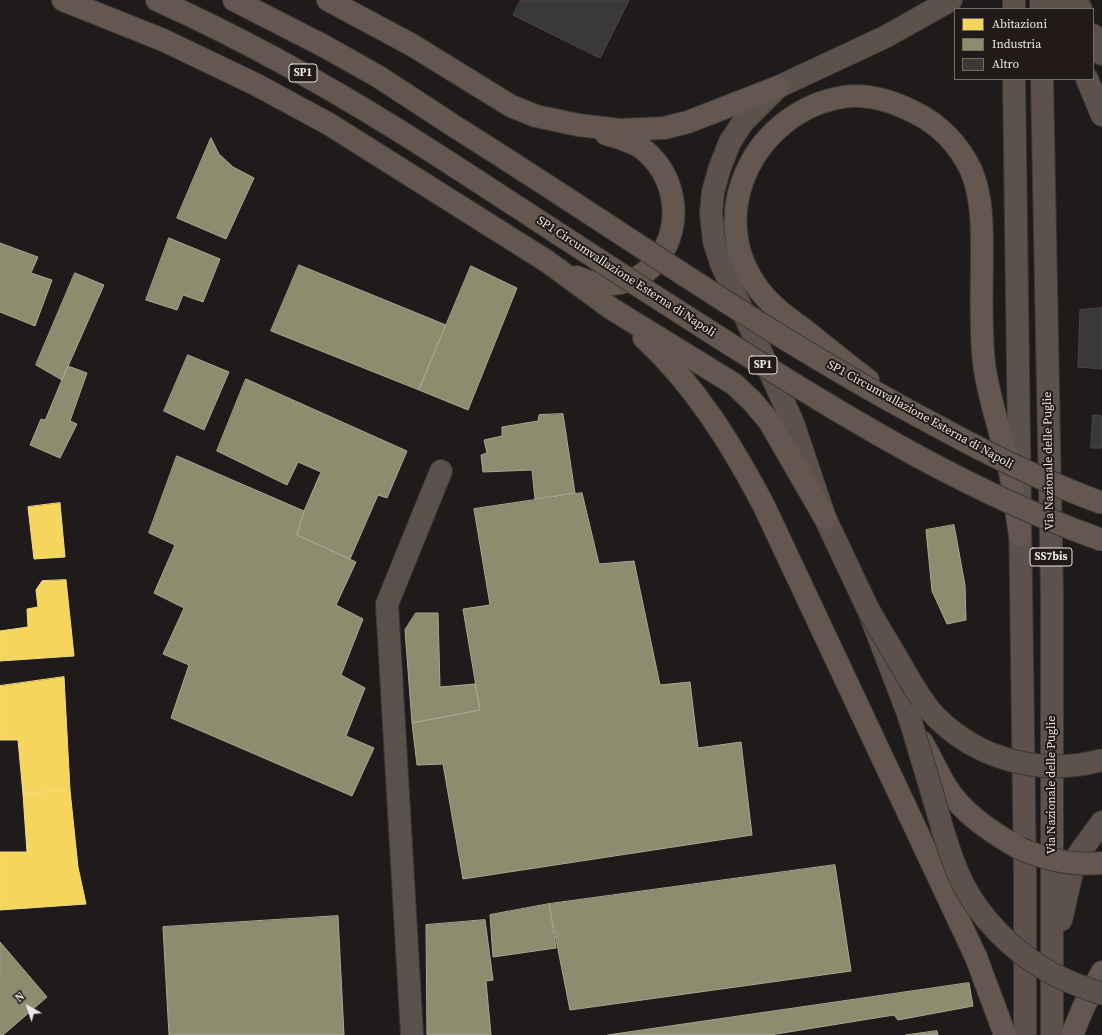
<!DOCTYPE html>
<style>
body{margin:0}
#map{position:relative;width:1102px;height:1035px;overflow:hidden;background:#1f1b1a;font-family:"Source Serif 4",serif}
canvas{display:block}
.legend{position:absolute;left:954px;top:8px;width:140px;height:72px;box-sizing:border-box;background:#211a18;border:1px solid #726c6a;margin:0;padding:5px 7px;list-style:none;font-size:12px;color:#ece7e6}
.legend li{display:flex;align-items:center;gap:8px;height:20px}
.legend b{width:20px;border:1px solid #726c6a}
.north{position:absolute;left:8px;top:987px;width:40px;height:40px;-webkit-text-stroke:3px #211a18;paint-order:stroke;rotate:320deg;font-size:11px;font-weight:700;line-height:16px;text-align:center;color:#ece7e6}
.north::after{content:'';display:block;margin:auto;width:14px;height:18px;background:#ece7e6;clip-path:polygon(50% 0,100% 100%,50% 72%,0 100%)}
</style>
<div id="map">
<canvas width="1102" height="1035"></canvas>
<ul class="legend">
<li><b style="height:11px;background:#f6d55c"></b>Abitazioni</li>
<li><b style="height:11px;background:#8c8c6e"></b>Industria</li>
<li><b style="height:11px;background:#3b3838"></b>Altro</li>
</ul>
<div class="north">N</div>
</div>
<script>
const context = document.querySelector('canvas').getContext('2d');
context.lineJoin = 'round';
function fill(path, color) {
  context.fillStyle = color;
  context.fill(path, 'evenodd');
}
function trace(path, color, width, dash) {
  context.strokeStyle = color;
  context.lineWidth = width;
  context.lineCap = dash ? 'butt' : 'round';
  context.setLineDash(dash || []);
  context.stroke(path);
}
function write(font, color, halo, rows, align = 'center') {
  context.font = font + ' "Source Serif 4",serif';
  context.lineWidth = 4;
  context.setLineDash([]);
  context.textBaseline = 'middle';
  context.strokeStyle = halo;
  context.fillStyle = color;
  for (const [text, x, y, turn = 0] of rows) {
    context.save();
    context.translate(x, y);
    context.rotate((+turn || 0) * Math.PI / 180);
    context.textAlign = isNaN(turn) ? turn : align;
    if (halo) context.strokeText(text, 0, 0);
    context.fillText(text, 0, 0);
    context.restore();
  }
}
const homes = new Path2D(`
 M 60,503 L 65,557 L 34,559 L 28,507 Z
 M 66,580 L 74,656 L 0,661 L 0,631 L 28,627 L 27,609 L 38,607 L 36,590 L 42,581 Z
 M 64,677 L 70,790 L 23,794 L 18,740 L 0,740 L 0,686 Z
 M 70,790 L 78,867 L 86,904 L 0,910 L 0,852 L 27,852 L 23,794 Z`);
const industry = new Path2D(`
 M 211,138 L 219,154 L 233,167 L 254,178 L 226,239 L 177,218 Z
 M 169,238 L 220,259 L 203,302 L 183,295 L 177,310 L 146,300 Z
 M 0,243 L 38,257 L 31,273 L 52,280 L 35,326 L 0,312 Z
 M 299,265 L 446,325 L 419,390 L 271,331 Z
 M 471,266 L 517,288 L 468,410 L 419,390 Z
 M 75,273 L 104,285 L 62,380 L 36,365 Z
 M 188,355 L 229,372 L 204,430 L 164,411 Z
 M 68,366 L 87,373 L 70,421 L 77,424 L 60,458 L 30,445 L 41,419 L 45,420 Z
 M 246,379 L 407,451 L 387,498 L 378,495 L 350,559 L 297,535 L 304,511 L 321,472 L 298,462 L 287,485 L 217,451 Z
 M 563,414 L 575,493 L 535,499 L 532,470 L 483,472 L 481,455 L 487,453 L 484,440 L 502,436 L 502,427 L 538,421 L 539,415 Z
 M 177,456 L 304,511 L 297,535 L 356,562 L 336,605 L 363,619 L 341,675 L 365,688 L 346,736 L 374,748 L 352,796 L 171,718 L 189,665 L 163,654 L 184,608 L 154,593 L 175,545 L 149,533 Z
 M 582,493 L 599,564 L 634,561 L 660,685 L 690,682 L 698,748 L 741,742 L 752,835 L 463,879 L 443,764 L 417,765 L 412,723 L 480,710 L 463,609 L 490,605 L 474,509 Z
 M 954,525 L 965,585 L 966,620 L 947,624 L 932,591 L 926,530 Z
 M 416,613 L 438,613 L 440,687 L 475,684 L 480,710 L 412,723 L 405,630 Z
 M 835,865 L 851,971 L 570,1010 L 549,904 Z
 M 549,904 L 556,948 L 493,957 L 490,915 Z
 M 338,916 L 344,1035 L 169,1035 L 163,927 Z
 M 485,920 L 493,980 L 486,981 L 491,1035 L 427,1035 L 426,925 Z
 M 0,942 L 47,997 L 3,1035 L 0,1035 Z
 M 969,983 L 973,1006 L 898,1020 L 894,1015 L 770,1035 L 608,1035 Z
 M 937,1031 L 938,1035 L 906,1035 Z`);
const building = new Path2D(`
 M 521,0 L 629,0 L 600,58 L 513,15 Z
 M 1102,308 L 1102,369 L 1078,367 L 1080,310 Z
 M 1093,415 L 1102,416 L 1102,448 L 1091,448 Z`);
const street = new Path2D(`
 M 1076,0 L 1081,9
 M 1093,35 L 1102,54
 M 412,1035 L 387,604 L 441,471`);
const primary = new Path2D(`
 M 1014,0 L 1014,9
 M 1041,0 L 1041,9
 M 1056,0 L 1059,9
 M 1014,79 L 1025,874 L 1025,1035
 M 1042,79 L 1052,596 L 1052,1035
 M 1087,79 L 1102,115
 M 909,716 L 868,609 L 825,518 L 793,423 L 721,263 L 714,241 L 711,213 L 713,192 L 720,167 L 730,142 L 743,122 L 778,87 L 885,37 L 951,0
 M 1061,920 L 1075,859 L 1102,822`);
const highway = new Path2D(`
 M 63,0 L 163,40 L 255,84 L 329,124 L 548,262 L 612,309 L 734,384 L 752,401 L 769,421 L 825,518
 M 157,0 C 257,45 351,99 442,158
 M 234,0 L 324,46 L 379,77 L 457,128
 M 328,0 L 412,45 L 511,106 L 536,116 L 578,125 L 620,130 L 664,128 L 688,122 L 778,87
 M 577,277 C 661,313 708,202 643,149 C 633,141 619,138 606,134
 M 644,338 C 695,385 732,445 764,506 L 976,957 L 1005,1035
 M 868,380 C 847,364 826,347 806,331 C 787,317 768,304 755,284 C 705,210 757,111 843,97 C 868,93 892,101 914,112 C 939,124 959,145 971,170 C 982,196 982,224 982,252 C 982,289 980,327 984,363 C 988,397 1000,429 1008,462 C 1013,486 1016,511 1020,535
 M 922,742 C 930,756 937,771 945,785 C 962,813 991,832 1019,848
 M 1072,1035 L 1083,1008 L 1102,972`);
const primaryBridge = new Path2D(`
 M 868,609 C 880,630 893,651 905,672 C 914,687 923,704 936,717 C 980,761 1043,776 1102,760
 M 909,716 C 918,746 927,776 936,806 C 943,832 951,860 963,884 C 981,919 1012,950 1046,970 C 1064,981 1083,987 1102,994`);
const highwayBridge = new Path2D(`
 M 457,128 C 617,228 771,339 939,427 C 992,456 1045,482 1102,503
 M 442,158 C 541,222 639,287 739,350 C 855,423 973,494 1102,540
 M 1019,848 C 1046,860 1072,866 1102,863`);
const shields = [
 [303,73,28],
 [763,365,28],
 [1051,557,42]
];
const shieldNames = [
 ["SP1",303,73],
 ["SP1",763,365],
 ["SS7bis",1051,557]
];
const streetNames = [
 ["SP1 Circumvallazione Esterna di Napoli",626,277,33],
 ["SP1 Circumvallazione Esterna di Napoli",920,415,29],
 ["Via Nazionale delle Puglie",1049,461,-91],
 ["Via Nazionale delle Puglie",1052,785,-90]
];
fill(homes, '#f6d55c');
trace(homes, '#f3da85', 1);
fill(industry, '#8c8c6e');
trace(industry, '#a9a792', 1);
fill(building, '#3b3838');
trace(building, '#4a4647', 1);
trace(street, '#3b3837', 24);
trace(primary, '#3b3837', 24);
trace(highway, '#3b3837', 24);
trace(street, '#5a514c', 22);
trace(primary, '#5c524b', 22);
trace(highway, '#645750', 22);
trace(primaryBridge, '#3b3837', 24, []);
trace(highwayBridge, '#3b3837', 24, []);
trace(primaryBridge, '#5c524b', 22);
trace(highwayBridge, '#645750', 22);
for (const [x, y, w] of shields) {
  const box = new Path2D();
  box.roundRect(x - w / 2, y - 9, w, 18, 3);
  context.fillStyle = '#211a18';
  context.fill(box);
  trace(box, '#ece7e6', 1);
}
write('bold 11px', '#ece7e6', null, shieldNames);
write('12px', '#ece7e6', '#211a18', streetNames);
</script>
